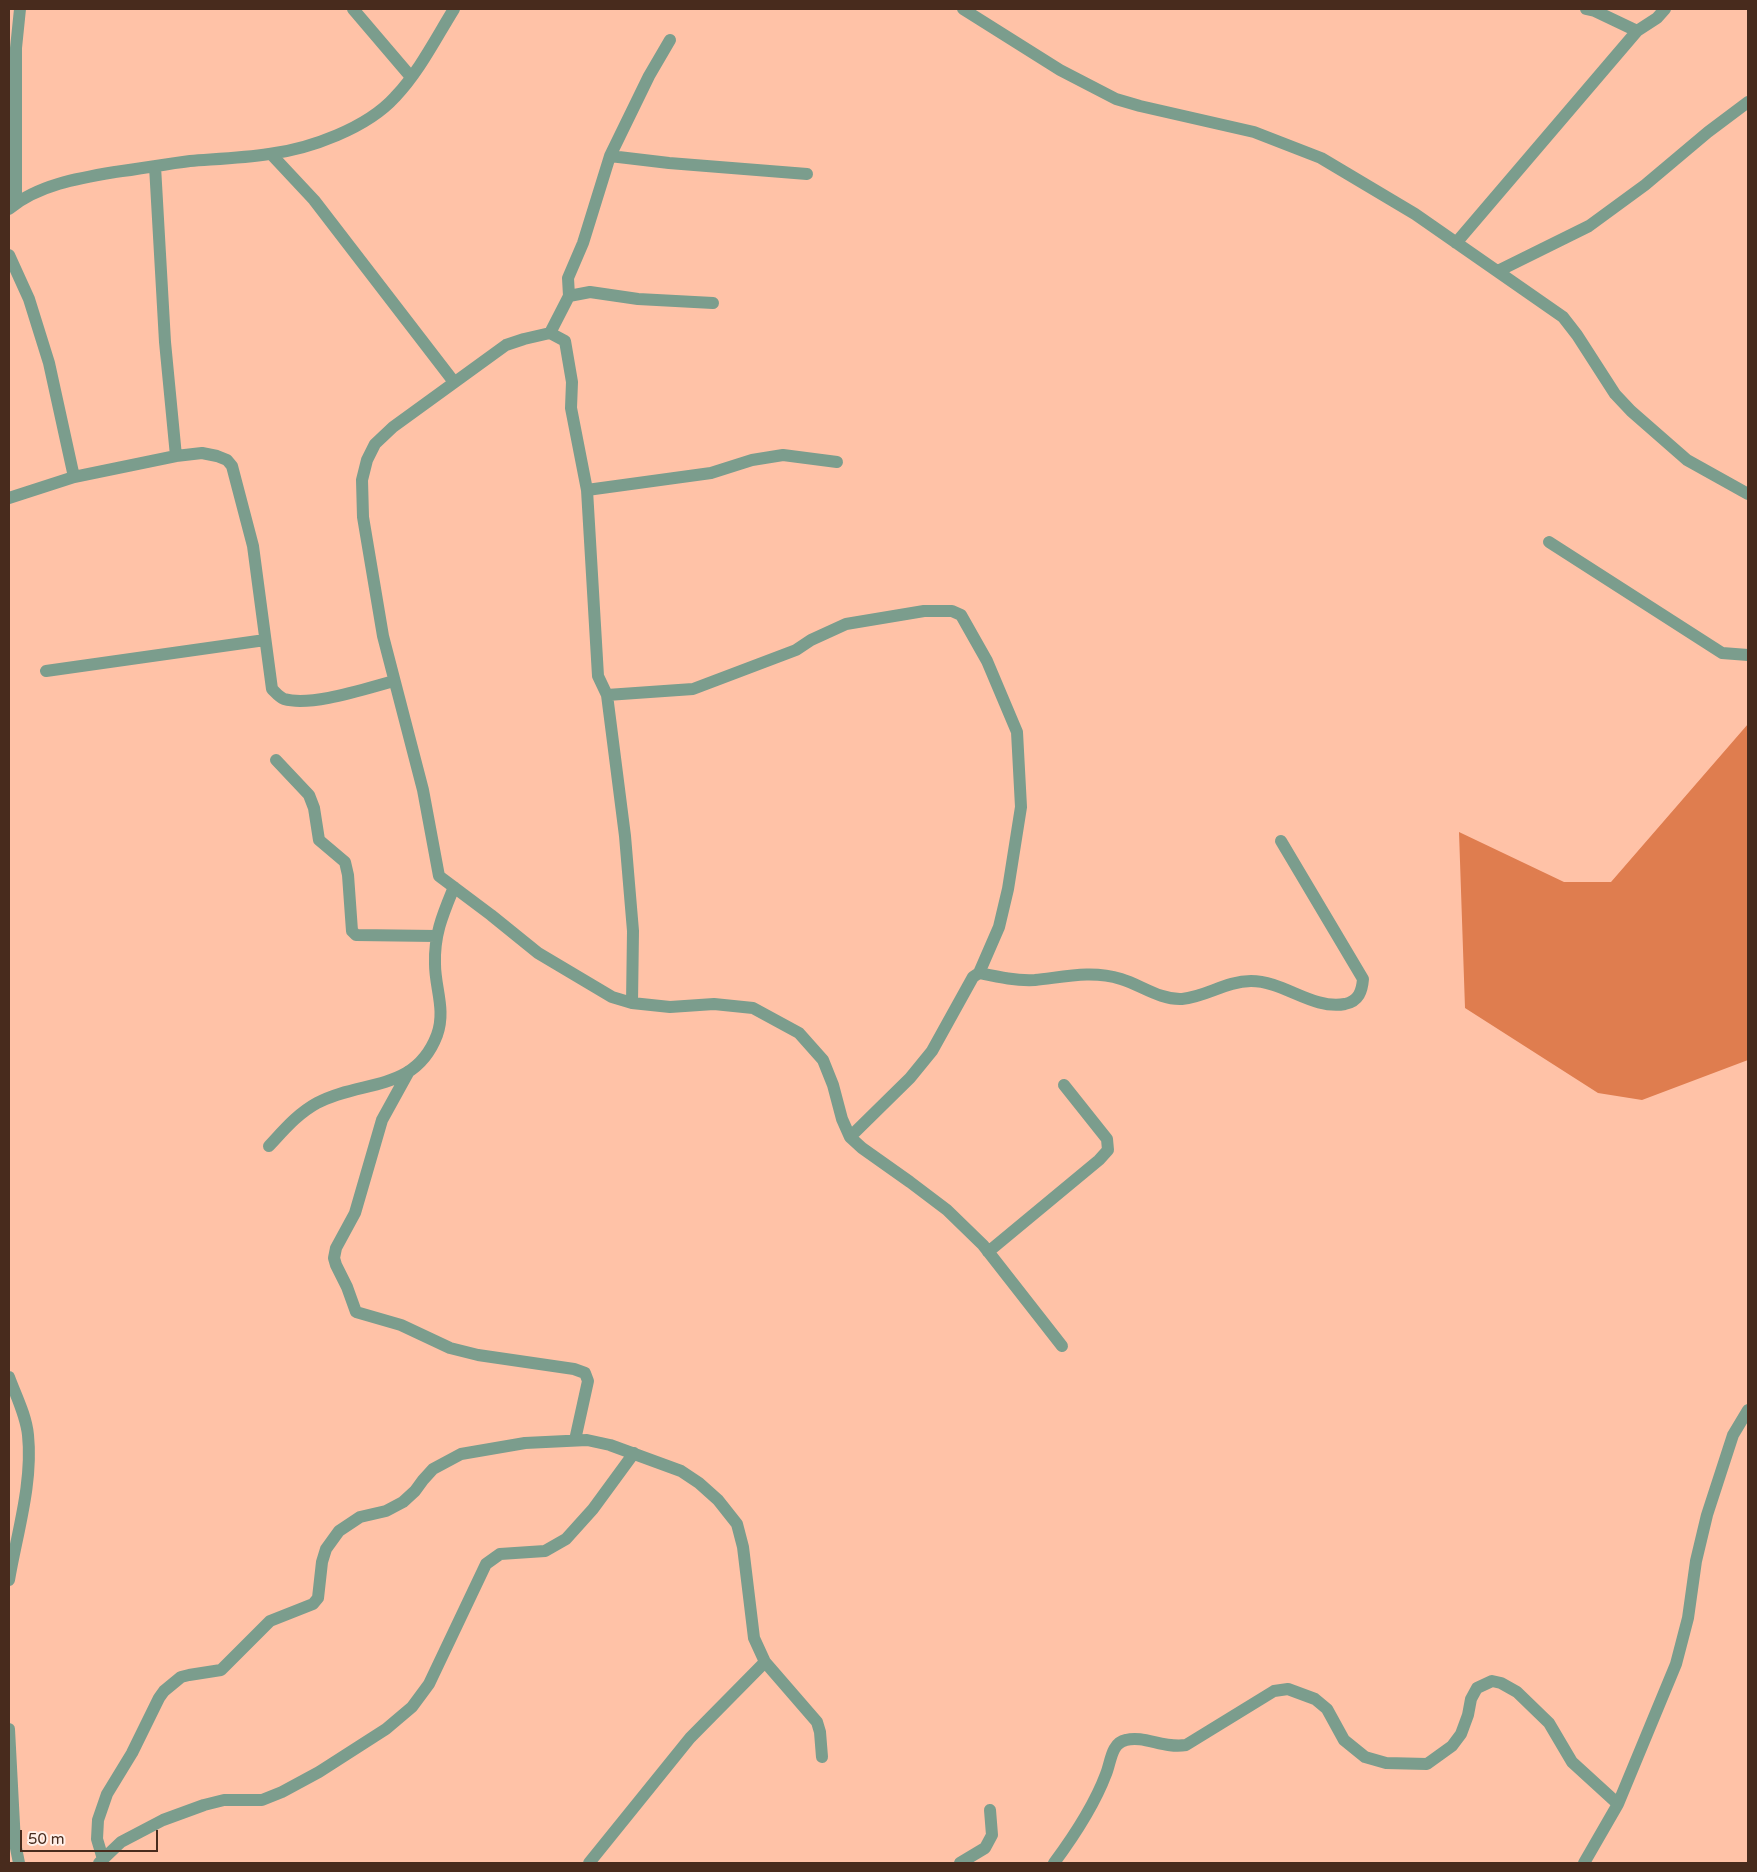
<!DOCTYPE html>
<style>
body{margin:0}
#map{position:relative;width:1757px;height:1872px;overflow:hidden;background:#ffc2a7;font-family:"Varela Round",sans-serif}
canvas{display:block}
.frame{position:absolute;inset:0;border:10px solid #482b1d;pointer-events:none}
.scale{position:absolute;left:20px;top:1830px;width:138px;height:22px;box-sizing:border-box;border:2px solid #482b1d;border-top:0;padding-left:6px;font-size:15px;line-height:18px;white-space:nowrap;color:#482b1d;-webkit-text-stroke:4px #ffefe8;paint-order:stroke}
</style>
<div id="map">
<canvas width="1757" height="1872"></canvas>
<div class="frame"></div>
<div class="scale">50 m</div>
</div>
<script>
const context = document.querySelector('canvas').getContext('2d');
context.lineJoin = 'round';
function fill(path, color) {
  context.fillStyle = color;
  context.fill(path, 'evenodd');
}
function trace(path, color, width, dash) {
  context.strokeStyle = color;
  context.lineWidth = width;
  context.lineCap = dash ? 'butt' : 'round';
  context.setLineDash(dash || []);
  context.stroke(path);
}
const forest = new Path2D(`
 M 1748,724 L 1748,1060 L 1642,1100 L 1598,1093 L 1465,1008 L 1459,832 L 1564,882 L 1611,882 Z`);
const street = new Path2D(`
 M 353,9 L 411,77
 M 963,9 L 1060,70 L 1116,99 L 1140,106 L 1254,132 L 1321,158 L 1415,214 L 1563,317 L 1577,335 L 1615,394 L 1631,411 L 1687,460 L 1748,494
 M 1586,9 L 1595,11 L 1637,31
 M 271,154 L 314,200 L 454,382
 M 610,156 L 669,163 L 807,174
 M 155,166 L 165,342 L 176,456
 M 16,203 L 16,48 L 20,9
 M 9,209 C 37,185 79,178 115,172 C 140,169 165,164 190,161 C 216,159 243,158 269,154 C 310,149 367,128 395,97 C 419,72 436,38 454,9
 M 1456,243 L 1637,31 L 1657,18 L 1665,9
 M 9,255 L 29,299 L 49,363 L 74,477
 M 1498,271 L 1589,226 L 1645,185 L 1708,132 L 1748,102
 M 569,296 L 568,278 L 583,243 L 610,156 L 649,76 L 670,40
 M 550,333 L 569,296 L 590,292 L 638,299 L 713,303
 M 587,490 L 711,473 L 752,460 L 783,455 L 837,462
 M 9,498 L 74,477 L 176,456 L 202,453 L 217,456 L 227,460 L 232,466 L 253,546 L 272,689 C 276,693 279,697 284,699 C 312,707 367,688 394,681
 M 1549,542 L 1722,653 L 1748,655
 M 46,671 L 265,640
 M 607,695 L 693,689 L 796,650 L 811,640 L 846,624 L 924,611 L 952,611 L 961,615 L 987,661 L 1017,732 L 1021,807 L 1008,889 L 999,927 L 979,973 L 973,977 L 932,1051 L 910,1078 L 850,1137
 M 276,760 L 309,795 L 314,808 L 319,840 L 345,862 L 348,875 L 352,931 L 356,935 L 436,936
 M 979,973 C 998,977 1016,981 1035,980 C 1064,977 1092,970 1121,979 C 1141,985 1160,1000 1182,999 C 1206,997 1226,981 1251,981 C 1284,981 1312,1010 1345,1004 C 1359,1001 1362,991 1363,979 L 1281,841
 M 632,1003 L 633,931 L 625,836 L 607,695 L 598,676 L 587,490 L 571,408 L 572,382 L 565,341 L 550,333 L 524,339 L 506,345 L 393,427 L 375,444 L 367,460 L 362,480 L 363,517 L 383,636 L 423,790 L 439,876 L 491,915 L 538,953 L 612,997 L 632,1003 L 670,1007 L 714,1004 L 753,1008 L 799,1033 L 823,1060 L 833,1085 L 842,1119 L 850,1137 L 862,1148 L 910,1182 L 947,1210 L 983,1245 L 1062,1346
 M 409,1071 L 382,1120 L 355,1213 L 336,1248 L 334,1258 L 336,1265 L 347,1287 L 356,1312 L 401,1325 L 450,1348 L 478,1355 L 574,1369 L 585,1373 L 588,1381 L 575,1440
 M 269,1146 C 284,1130 297,1114 317,1103 C 362,1079 415,1093 437,1035 C 446,1010 435,988 435,964 C 434,934 443,914 454,887
 M 988,1252 L 1099,1160 L 1108,1150 L 1107,1139 L 1064,1085
 M 9,1377 C 16,1396 26,1415 28,1435 C 33,1483 17,1533 9,1580
 M 9,1729 L 15,1843 L 19,1863
 M 103,1859 L 97,1839 L 98,1820 L 107,1794 L 132,1753 L 159,1698 L 164,1691 L 181,1677 L 189,1675 L 221,1670 L 270,1621 L 313,1604 L 318,1598 L 322,1562 L 326,1549 L 339,1531 L 360,1517 L 386,1511 L 403,1502 L 415,1491 L 423,1480 L 433,1469 L 461,1454 L 525,1443 L 587,1440 L 610,1445 L 681,1471 L 699,1483 L 718,1500 L 737,1524 L 743,1547 L 754,1638 L 765,1662 L 817,1722 L 820,1732 L 822,1757
 M 99,1863 L 121,1842 L 163,1820 L 204,1805 L 224,1800 L 262,1800 L 282,1792 L 319,1772 L 386,1729 L 412,1707 L 429,1684 L 486,1564 L 500,1554 L 545,1551 L 566,1539 L 593,1509 L 634,1453
 M 589,1863 L 690,1738 L 765,1662
 M 960,1863 L 985,1848 L 992,1835 L 990,1810
 M 1054,1863 C 1074,1836 1094,1806 1106,1774 C 1111,1762 1111,1743 1126,1740 C 1144,1735 1164,1749 1186,1745 L 1274,1691 L 1288,1689 L 1315,1699 L 1327,1709 L 1344,1740 L 1365,1757 L 1386,1763 L 1427,1764 L 1452,1746 L 1461,1734 L 1468,1715 L 1471,1699 L 1477,1688 L 1492,1681 L 1501,1683 L 1517,1692 L 1549,1723 L 1572,1762 L 1618,1804
 M 1584,1863 L 1618,1804 L 1676,1664 L 1688,1618 L 1696,1561 L 1707,1515 L 1733,1435 L 1748,1410`);
fill(forest, '#df7d4f');
trace(street, '#7b9d8d', 12);
</script>
